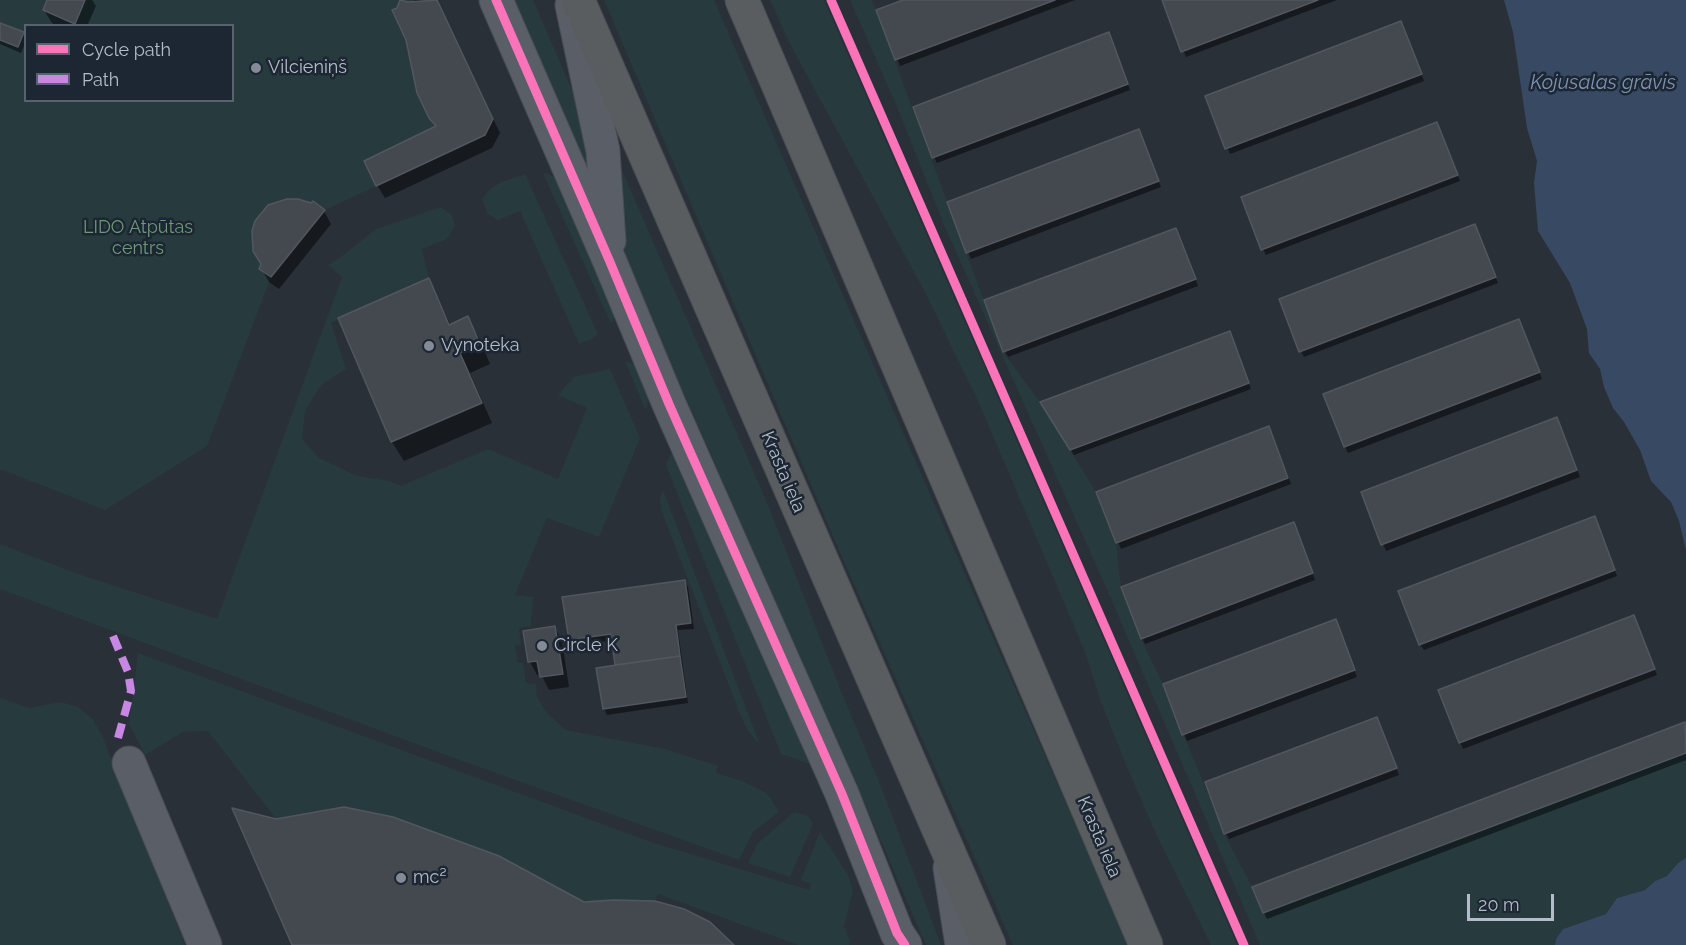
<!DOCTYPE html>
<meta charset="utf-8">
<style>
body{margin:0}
#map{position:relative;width:1686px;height:945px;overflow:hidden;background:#2a3038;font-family:Raleway,sans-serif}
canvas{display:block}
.legend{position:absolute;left:24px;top:24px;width:210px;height:78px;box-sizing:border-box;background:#1d2633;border:2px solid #59626f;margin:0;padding:8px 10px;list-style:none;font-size:18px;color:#b4bcc9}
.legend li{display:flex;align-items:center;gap:12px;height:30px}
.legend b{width:30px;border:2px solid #59626f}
.scale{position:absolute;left:1467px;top:894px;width:87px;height:27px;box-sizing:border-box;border:3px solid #b4bcc9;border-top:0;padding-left:8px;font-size:18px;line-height:21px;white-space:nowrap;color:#b4bcc9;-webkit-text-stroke:4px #1d2633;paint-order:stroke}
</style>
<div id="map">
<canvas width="1686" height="945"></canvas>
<ul class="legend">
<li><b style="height:8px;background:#fb73b8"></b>Cycle path</li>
<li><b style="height:8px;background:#c787e3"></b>Path</li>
</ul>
<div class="scale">20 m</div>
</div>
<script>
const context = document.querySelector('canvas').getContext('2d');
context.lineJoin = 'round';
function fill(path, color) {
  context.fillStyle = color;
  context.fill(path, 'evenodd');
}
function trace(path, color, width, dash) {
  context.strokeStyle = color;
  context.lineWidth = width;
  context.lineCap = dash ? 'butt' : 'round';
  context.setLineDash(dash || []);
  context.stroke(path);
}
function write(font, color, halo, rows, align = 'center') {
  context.font = font + ' Raleway,sans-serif';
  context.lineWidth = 5;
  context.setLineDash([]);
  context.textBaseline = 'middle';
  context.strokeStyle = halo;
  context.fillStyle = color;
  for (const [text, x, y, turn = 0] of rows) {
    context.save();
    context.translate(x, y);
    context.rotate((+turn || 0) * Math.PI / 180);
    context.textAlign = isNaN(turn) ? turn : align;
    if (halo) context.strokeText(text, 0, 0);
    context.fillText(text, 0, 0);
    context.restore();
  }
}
const green = new Path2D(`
 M 0,0 L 437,0 L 493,119 L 485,135 L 325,210 L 271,277 L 207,446 L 105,510 L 0,469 ZM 26,26 L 232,26 L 232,100 L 26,100 Z
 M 512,0 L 533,0 L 573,92 L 584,124 L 588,163 L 585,164 Z
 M 604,0 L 714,0 C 852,315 989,631 1129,945 L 1013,945 L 835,541 Z
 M 770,0 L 824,0 L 1237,945 L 1211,945 L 1157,836 L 1125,762 L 1101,702 L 1085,652 L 979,403 L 925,292 L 791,46 Z
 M 850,0 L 871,0 L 876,10 L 1003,352 L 1040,402 L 1096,492 L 1116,543 L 1121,587 L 1141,639 L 1163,684 L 1224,833 L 1252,887 L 1263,913 L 1686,753 L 1686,858 L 1678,863 L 1667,876 L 1655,881 L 1645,890 L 1617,898 L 1606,914 L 1563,929 L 1556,939 L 1555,945 L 1260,945 L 1109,594 L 944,225 L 895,102 Z
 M 617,159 L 766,500 L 839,686 L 882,789 L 941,945 L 926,945 L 842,751 L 791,644 L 712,457 L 623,258 Z
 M 543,173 L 549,174 L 559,181 L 615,317 L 611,324 Z
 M 525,174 L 598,334 L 592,339 L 579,344 L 520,211 L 498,220 L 488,214 L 482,200 C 491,183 508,180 525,174 Z
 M 441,207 L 452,215 L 455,225 L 447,239 L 422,249 L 429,278 L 331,323 L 346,369 L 321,385 L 305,411 L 302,439 L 319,458 L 357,476 L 389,481 L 401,486 L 488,449 L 558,479 L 587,408 L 558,395 L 574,377 L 610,369 L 640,438 L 599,537 L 547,518 L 515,595 L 533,597 L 531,626 L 519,628 L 521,645 L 515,646 L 518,663 L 523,663 L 526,683 L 536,684 L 537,697 L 547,713 L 566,730 L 665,749 L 718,766 L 716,773 L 742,781 L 767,793 L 779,812 L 753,832 L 739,860 L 443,754 L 0,589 L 0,544 L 78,574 L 217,619 L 342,277 L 328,265 L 338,259 L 376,229 Z
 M 625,361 C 649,366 651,391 646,411 Z
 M 672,452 L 678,452 L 810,764 L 781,754 L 666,465 Z
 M 663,490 L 760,745 L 748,731 L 738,709 L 662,512 L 660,499 Z
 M 138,653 L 651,842 L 809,890 L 811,884 L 801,880 L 820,832 L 848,875 L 853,891 L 844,926 L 850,941 L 849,945 L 798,945 L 658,894 L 655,901 L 613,900 L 584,902 L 393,818 L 344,807 L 276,819 L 208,731 L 183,732 L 145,755 L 129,724 Z
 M 0,698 L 29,708 L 61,702 L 78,707 L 93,719 L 104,740 L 185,945 L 0,945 Z
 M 794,812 L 808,816 L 813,824 L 790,877 L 748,863 L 757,844 Z`);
const water = new Path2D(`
 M 1504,0 L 1686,0 L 1686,550 L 1679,521 L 1671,502 L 1651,481 L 1640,450 L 1624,422 L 1613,408 L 1604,387 L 1600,369 L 1589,353 L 1587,329 L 1570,283 L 1538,231 L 1534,183 L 1537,161 L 1527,128 L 1513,32 Z
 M 1686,858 L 1686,945 L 1555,945 L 1556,939 L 1563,929 L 1606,914 L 1617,898 L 1645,890 L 1655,881 L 1667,876 L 1678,863 Z`);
const shadow = new Path2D(`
 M 49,0 L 92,0 L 96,6 L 87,26 L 57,26 L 52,23 L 44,10 Z
 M 415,0 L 436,0 L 500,133 L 492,148 L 385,198 L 377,185 L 436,127 L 430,118 L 408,3 Z
 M 907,0 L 1075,0 L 900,66 L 878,11 Z
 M 1163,0 L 1337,0 L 1186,57 Z
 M 0,24 L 23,33 L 26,41 L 21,53 L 0,44 Z
 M 1404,29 L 1424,81 L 1230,154 L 1207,97 Z
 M 1111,40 L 1130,90 L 937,163 L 934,157 Z
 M 1440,130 L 1460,181 L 1266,255 L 1263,249 Z
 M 1142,137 L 1161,187 L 971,259 L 949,203 Z
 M 324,211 L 331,224 L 279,289 L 269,282 L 261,268 Z
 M 1478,231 L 1498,283 L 1304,357 L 1301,351 Z
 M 1179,236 L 1198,286 L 1008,357 L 1005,351 Z
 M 428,280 L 451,326 L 467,318 L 479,338 L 490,364 L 470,373 L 492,423 L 404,461 L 392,442 L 340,319 Z
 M 1522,327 L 1542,379 L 1348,453 L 1345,447 Z
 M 1232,339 L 1251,389 L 1074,455 L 1042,403 Z
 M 1560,425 L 1580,477 L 1386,551 L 1362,493 Z
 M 1272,434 L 1291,484 L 1121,549 L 1098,492 Z
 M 1597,524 L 1617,576 L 1424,650 L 1420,644 Z
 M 1297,530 L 1315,580 L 1145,644 L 1142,638 Z
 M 684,581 L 688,587 L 694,629 L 678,630 L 688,703 L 607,715 L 604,709 L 617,667 L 613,640 L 573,646 L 570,639 Z
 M 1637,623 L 1657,675 L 1463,749 L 1440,691 Z
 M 1338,627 L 1357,677 L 1187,741 L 1165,685 Z
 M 555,628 L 562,641 L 569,687 L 549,690 L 541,674 L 537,675 L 530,662 L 525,632 Z
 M 1377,719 L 1399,775 L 1229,839 L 1226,833 Z
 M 1685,724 L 1686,760 L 1267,919 L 1264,913 Z`);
const building = new Path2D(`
 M 47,0 L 85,0 L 75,24 L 43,10 Z
 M 400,0 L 408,2 L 437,0 L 493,119 L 485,135 L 376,186 L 364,161 L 436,126 L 429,118 L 417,93 L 406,40 L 392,10 L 397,8 Z
 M 903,0 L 1055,0 L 895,60 L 876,10 Z
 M 1162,0 L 1318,0 L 1181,52 Z
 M 1401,21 L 1422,74 L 1225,149 L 1205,96 Z
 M 0,23 L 24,32 L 18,47 L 0,40 Z
 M 1109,32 L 1128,84 L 932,158 L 913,107 Z
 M 1437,122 L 1458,175 L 1261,250 L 1241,197 Z
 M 1139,129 L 1159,181 L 966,253 L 947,202 Z
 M 287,199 L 298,199 L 311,203 L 313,201 L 325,210 L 271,277 L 259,269 L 261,264 L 253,251 L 252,231 L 255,221 L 268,205 Z
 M 1475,224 L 1496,277 L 1299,352 L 1279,299 Z
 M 1176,228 L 1196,279 L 1003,352 L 984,300 Z
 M 429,278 L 449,325 L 468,316 L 480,344 L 460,353 L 482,403 L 391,442 L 338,318 Z
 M 1519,319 L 1540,372 L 1344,447 L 1323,394 Z
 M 1230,331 L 1249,383 L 1070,450 L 1040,402 Z
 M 1557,417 L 1577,470 L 1381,545 L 1361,492 Z
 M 1269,426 L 1288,478 L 1116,543 L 1096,492 Z
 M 1595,516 L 1615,570 L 1419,645 L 1398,591 Z
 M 1294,522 L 1313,573 L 1141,639 L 1121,587 Z
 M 685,580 L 691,623 L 676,625 L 680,656 L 615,665 L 611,634 L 569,640 L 562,597 Z
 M 1634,615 L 1655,669 L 1459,743 L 1438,690 Z
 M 1336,619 L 1355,670 L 1182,735 L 1163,684 Z
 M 555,626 L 563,674 L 540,677 L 537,661 L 528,662 L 523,631 Z
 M 680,656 L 686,697 L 603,709 L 596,668 Z
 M 1377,717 L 1397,768 L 1224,834 L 1205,782 Z
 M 1685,722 L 1686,753 L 1263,913 L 1252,887 Z
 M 344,807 L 393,817 L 499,856 L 584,902 L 613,900 L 655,901 L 684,909 L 710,922 L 734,945 L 292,945 L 232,808 L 276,819 Z`);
const minor = new Path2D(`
 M 496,0 L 610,262 L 669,404 L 842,794 L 897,933 L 905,945
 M 572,5 L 603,151 L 609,241
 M 129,763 L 205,945
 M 950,868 L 962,945`);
const highway = new Path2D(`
 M 578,0 L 989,945
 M 742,0 L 1146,945`);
const quiet = new Path2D(`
 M 113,636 L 128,672 L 131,691 L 118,738`);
const cycleway = new Path2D(`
 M 496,0 L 610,262 L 669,404 L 842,794 L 897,933 L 905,945
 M 831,0 L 1244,945`);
const markers = [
 [256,68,6,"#848b96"],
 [429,346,6,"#848b96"],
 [542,646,6,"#848b96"],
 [401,878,6,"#848b96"]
];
const poiNames = [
 ["Vilcieniņš",268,68],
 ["Vynoteka",441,346],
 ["Circle K",554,646],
 ["mc²",413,878]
];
const parkNames = [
 ["LIDO Atpūtas",138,228],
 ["centrs",138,249]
];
const streetNames = [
 ["Krasta iela",783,472,67],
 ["Krasta iela",1099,837,67]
];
const waterNames = [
 ["Kojusalas grāvis",1603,83]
];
fill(green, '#273a3e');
fill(water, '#384963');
fill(shadow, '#0007');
fill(building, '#444950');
trace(building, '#52575f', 1.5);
trace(minor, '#484c53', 35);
trace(highway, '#474c53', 35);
trace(minor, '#5a5e66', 33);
trace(highway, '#5a5d60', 33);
trace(quiet, '#c787e3', 8, [15, 8]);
trace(cycleway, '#fb73b8', 9);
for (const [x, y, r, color] of markers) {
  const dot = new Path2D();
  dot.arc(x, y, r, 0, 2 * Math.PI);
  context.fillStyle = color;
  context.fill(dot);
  trace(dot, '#1d2633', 2);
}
write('18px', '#b4bcc9', '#1d2633', poiNames, 'left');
write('18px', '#6b9a76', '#1d2633', parkNames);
write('18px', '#b4bcc9', '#1d2633', streetNames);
write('italic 20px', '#7c92b1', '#1d2633', waterNames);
</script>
